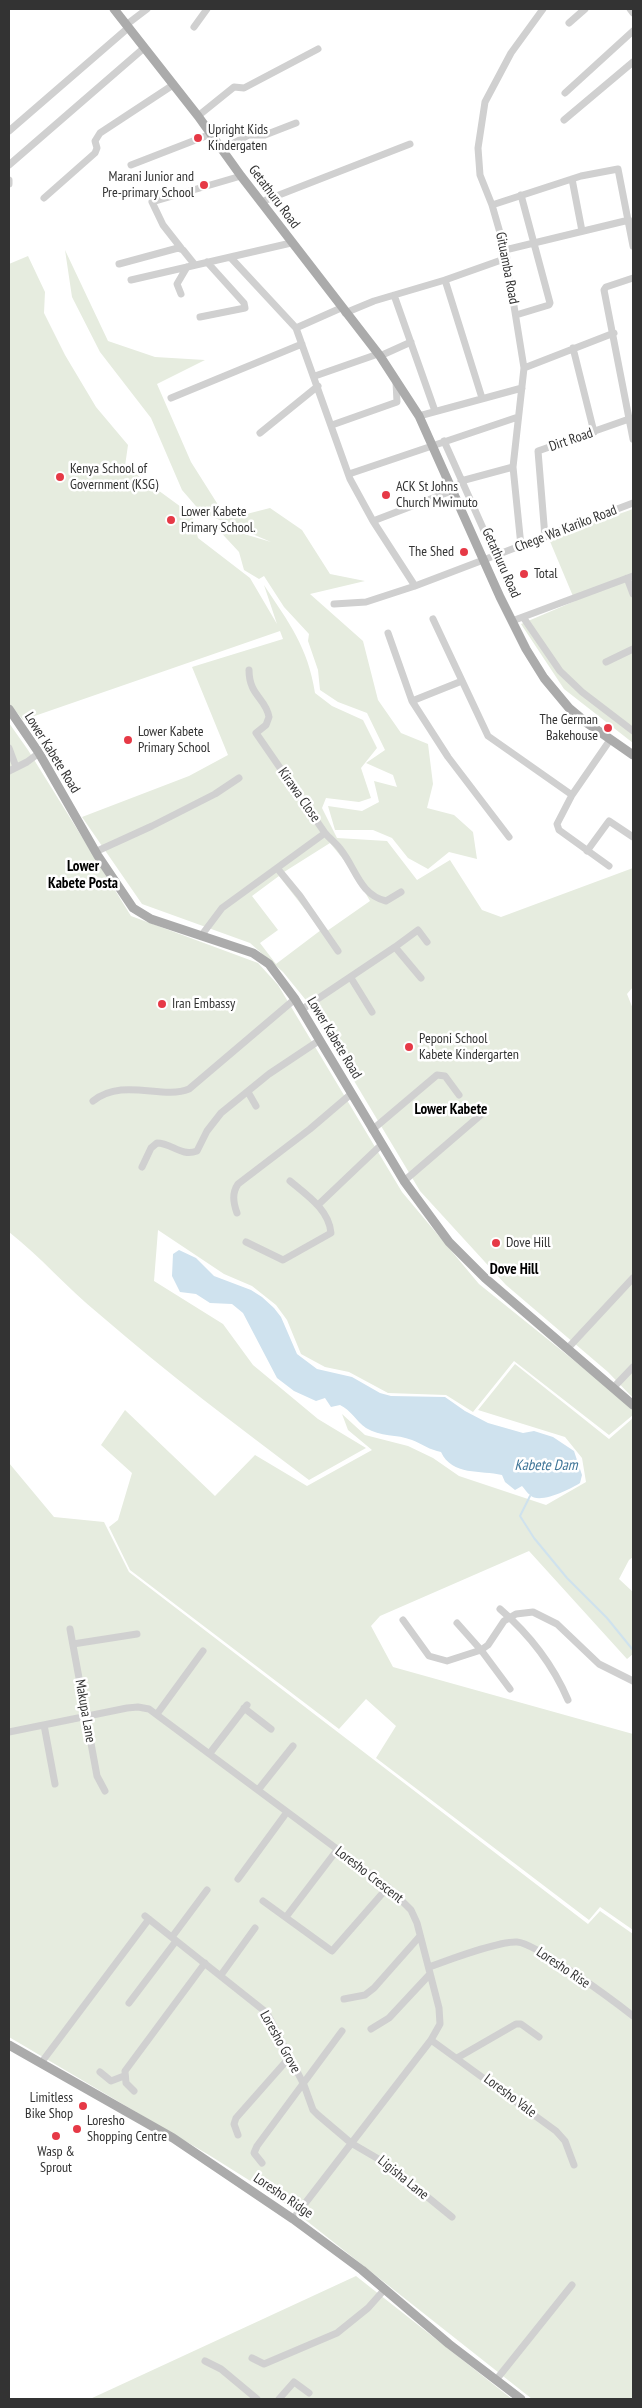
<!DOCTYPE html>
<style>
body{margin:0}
#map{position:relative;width:642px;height:2408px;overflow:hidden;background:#fff;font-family:"PT Sans Narrow",sans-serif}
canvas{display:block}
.frame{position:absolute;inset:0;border:10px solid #333;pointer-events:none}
</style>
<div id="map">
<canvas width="642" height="2408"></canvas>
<div class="frame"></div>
</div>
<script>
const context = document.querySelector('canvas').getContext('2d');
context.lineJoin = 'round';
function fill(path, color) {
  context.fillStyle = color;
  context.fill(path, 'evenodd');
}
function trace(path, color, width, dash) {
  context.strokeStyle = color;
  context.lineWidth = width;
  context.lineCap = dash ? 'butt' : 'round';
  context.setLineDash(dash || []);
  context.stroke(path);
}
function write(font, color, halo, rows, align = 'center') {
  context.font = font + ' "PT Sans Narrow",sans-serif';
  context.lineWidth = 5;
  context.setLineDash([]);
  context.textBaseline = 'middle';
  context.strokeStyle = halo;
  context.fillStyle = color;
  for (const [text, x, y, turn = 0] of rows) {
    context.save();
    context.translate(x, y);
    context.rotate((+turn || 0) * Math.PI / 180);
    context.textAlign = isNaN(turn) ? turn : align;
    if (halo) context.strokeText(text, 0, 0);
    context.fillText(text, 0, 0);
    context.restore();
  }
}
const green = new Path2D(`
 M 65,250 L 108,341 L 155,357 L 205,360 L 157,384 L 191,462 L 227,519 L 270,508 L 302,530 L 330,574 L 365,581 L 310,594 L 363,641 L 378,700 L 401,733 L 428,744 L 433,784 L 427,808 L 454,815 L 473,832 L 477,859 L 449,852 L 428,869 L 408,858 L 392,838 L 373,830 L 335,830 L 328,806 L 362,811 L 379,802 L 374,781 L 397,787 L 393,775 L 366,763 L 385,750 L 367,713 L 338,702 L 320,690 L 318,670 L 308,641 L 309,634 L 284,607 L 264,576 L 259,579 L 244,570 L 239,552 L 214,525 L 271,542 L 201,512 L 182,490 L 151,418 L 100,352 L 72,297 Z
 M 28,256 L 45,292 L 44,313 L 65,355 L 96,407 L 128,445 L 125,466 L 192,515 L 198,538 L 250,578 L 277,624 L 264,585 C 289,623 308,647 315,693 L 332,706 L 363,720 L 377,748 L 361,768 L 371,798 L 359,802 L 326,798 L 322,808 L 337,838 L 387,841 L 417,880 L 450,860 L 482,910 L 501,917 L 633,868 L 633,987 L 627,994 L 633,1009 L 633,1398 L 608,1372 L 506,1285 L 420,1191 L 305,999 L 283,972 L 250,943 L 142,904 L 82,817 L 189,776 L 228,755 L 192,667 L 283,639 L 280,631 L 23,720 L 9,703 L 9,264 ZM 330,843 L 352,870 L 370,901 L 327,931 L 284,872 ZM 279,876 L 321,930 L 276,964 L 260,943 L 278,930 L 252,896 Z
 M 633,509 L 633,743 L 564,689 L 521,624 L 575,601 L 549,539 Z
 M 9,723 L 28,750 L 131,916 L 258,963 L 278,985 L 402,1192 L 479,1284 L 633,1408 L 633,1415 L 609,1435 L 514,1361 L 473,1412 L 446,1395 L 388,1393 L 349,1372 L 325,1367 L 301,1354 L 287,1320 L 276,1305 L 252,1286 L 224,1274 L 158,1230 L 154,1281 L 223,1324 L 253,1365 L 318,1419 L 366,1448 L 309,1480 C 237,1426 167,1373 99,1314 C 67,1288 41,1257 9,1232 Z
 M 515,1364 L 609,1439 L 633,1418 L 633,1557 L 629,1560 L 619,1579 L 633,1592 L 633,1654 L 627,1659 L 529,1551 L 380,1616 L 371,1626 L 393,1667 L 633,1734 L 633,1930 L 600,1907 L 589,1920 L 376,1758 L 396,1726 L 366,1699 L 339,1729 L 130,1570 L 109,1527 L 118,1520 L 132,1473 L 101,1445 L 125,1410 L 215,1496 L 255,1455 L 307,1486 L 372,1450 L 348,1430 L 342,1414 L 365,1435 L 408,1446 L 433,1458 L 459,1476 L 546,1505 L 586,1482 L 582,1458 L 565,1437 L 478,1410 Z
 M 9,1463 L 54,1517 L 104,1522 L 129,1572 L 588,1924 L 600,1911 L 633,1934 L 633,2399 L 532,2399 L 279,2199 L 209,2155 L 9,2037 Z
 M 356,2276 L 512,2399 L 90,2399 Z`);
const water = new Path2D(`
 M 179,1250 L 196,1258 L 214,1276 L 251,1290 L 262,1297 L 274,1308 L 281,1317 L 297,1354 L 317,1369 L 352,1377 L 380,1393 L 391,1396 L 445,1397 L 465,1411 L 488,1423 L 523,1433 L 534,1431 L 553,1437 L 574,1451 L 582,1475 L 580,1483 C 571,1489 539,1505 530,1495 C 527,1493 525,1489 522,1486 L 515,1490 L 505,1482 L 502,1475 C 481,1470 452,1476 441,1452 C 430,1450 422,1444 412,1440 C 397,1434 380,1437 366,1428 C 356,1421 351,1410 340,1405 L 331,1407 L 325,1398 L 316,1401 L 294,1391 L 277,1378 L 243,1313 L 232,1304 L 210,1303 L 196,1294 L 180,1292 L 172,1276 L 173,1254 Z`);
const stream = new Path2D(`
 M 530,1496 L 520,1516 L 534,1538 L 567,1578 L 607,1618 L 633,1650`);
const minor = new Path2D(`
 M 630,9 L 633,13
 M 569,23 L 585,9
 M 126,25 L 147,9
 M 194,27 L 207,9
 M 565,93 L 633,31
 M 198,116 L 234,87 L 244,88 L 318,49
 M 564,120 L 633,62
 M 9,131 L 128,28
 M 222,149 L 249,135 L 265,135 L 296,123
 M 9,165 L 144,48
 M 131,165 L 211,134
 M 572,179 L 582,231
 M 9,180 L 9,184
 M 44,198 L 95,153 L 97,148 L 95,141 L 100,133 L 173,85
 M 261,202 L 410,144
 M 492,205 L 581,176 L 618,169 L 633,246
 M 181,248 L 163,225 L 152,202 L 241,176
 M 505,250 L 629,220
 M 231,258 L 296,328 L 350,479 L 373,521 L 415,586
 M 119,264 L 178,248 L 183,250 L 195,265
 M 633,278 L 606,287 L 604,290 L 633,439
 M 131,280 L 291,243
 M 445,280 L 507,258
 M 181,294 L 177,284 L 187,267
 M 394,295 L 435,411
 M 345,313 L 374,301 L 445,280 L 482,398
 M 516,315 L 549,305 L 550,303 L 521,195
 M 200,317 L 245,308 L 244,303 L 207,262
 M 296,328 L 341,308
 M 573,348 L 594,432
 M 380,356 L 411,342
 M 524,368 L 614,333
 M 315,376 L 378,354
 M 171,398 L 302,344
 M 419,416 L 522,388
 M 332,425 L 397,402 L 396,382
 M 260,433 L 318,386
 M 444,441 L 495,555
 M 349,474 L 518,417
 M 461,481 L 513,467
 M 373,521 L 454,490
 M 545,537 L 538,451 L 629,419
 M 521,546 L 513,467 L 524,368 L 505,250 L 492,205 L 480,175 L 478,148 L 485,102 L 511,53 L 543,9
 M 627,578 L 633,594
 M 334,604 L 366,602 L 415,586 L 633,503
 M 523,617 L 560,671 L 582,692 L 633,731
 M 433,619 L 488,736 L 572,795
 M 512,621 L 633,576
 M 388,633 L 412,701 L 448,757 L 509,837
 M 606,662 L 633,649
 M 412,701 L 462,681
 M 9,748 L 16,767
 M 9,771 L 27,762 L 39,753
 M 325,833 C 330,839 337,844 341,850 C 356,869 360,895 386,901 L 401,892
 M 587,851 L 609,821 L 633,837
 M 95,852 L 152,826 L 215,794 L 239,778
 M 609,866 L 559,830 L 557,824 L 572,795 L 610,740
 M 277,868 L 300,896 L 338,951
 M 201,936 L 222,908 L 325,833 L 256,733 L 266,725 L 269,717 C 266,698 249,696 249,670
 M 395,947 L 418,930 L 427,942
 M 351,978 L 372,1012
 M 301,1010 L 395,947 L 421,978
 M 248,1092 L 256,1106
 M 93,1101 C 123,1077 162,1100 189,1089 L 295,999
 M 372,1130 L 437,1075 L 445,1076 L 459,1095
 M 142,1167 L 151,1148 L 157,1143 C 172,1143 181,1157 197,1151 L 207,1131 L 221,1113 L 269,1074 L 320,1040
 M 404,1181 L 483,1113
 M 318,1205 L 381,1145
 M 237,1213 C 233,1202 232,1193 238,1184 L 310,1129 L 351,1094
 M 246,1242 L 283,1260 L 331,1233 C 329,1210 308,1196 290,1181
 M 568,1348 L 633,1278
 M 614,1387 L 633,1367
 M 500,1609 C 529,1634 553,1665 568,1700
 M 403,1620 L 429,1656 L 447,1661 L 481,1650 L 488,1645 L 504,1621 L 516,1614 L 533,1612 L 557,1624 L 599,1664 L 633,1681
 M 457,1623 L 481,1650 L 510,1689
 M 70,1629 L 97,1776 L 105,1791
 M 73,1644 L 137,1634
 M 244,1708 L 271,1729
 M 157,1714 L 203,1651
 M 44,1725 L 55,1784
 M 9,1732 L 127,1708 L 138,1707 L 149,1709 L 388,1887 L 411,1910 L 417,1923 L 439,2008 L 440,2024 L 431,2040 L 293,2219
 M 210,1753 L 247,1705
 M 258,1790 L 293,1746
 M 238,1879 L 287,1812
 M 263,1901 L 332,1951 L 388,1887
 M 145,1916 L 267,2013 L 304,2085 L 313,2110 L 318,2115 L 351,2143 L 387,2164 L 452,2217
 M 286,1917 L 337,1850
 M 172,1937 L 207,1890
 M 429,1967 C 449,1960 498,1941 517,1942 C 536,1943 614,2001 633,2016
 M 221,1975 L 255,1928
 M 344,1999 L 365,1995 L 374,1988 L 420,1936
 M 129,2003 L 176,1941
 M 371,2029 L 389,2018 L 430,1974
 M 431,2040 L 556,2131 L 565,2141 L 574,2165
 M 457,2058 L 516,2024 L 521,2024 L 539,2037
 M 41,2063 L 149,1919
 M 100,2072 L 111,2081 L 124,2076
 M 134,2091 L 126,2083 L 125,2071 L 205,1963
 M 238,2135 L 234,2124 L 236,2118 L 289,2058
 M 262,2163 L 254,2153 L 257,2146 L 342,2031
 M 252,2358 L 264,2364 L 337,2333 L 368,2308 L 384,2290
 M 205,2361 L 221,2369 L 257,2399
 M 496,2380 L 572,2285
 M 279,2399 L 294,2382 L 309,2393`);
const major = new Path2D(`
 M 114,9 L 198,116 L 241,176 L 380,356 L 419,416 L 500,597 L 526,649 L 544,678 L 569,708 L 587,723 L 633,755
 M 9,709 L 39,753 L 98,856 L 133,908 L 151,919 L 253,953 L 269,964 L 295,999 L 404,1181 L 449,1242 L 485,1278 L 633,1405
 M 9,2045 L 173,2138 L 293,2219 L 362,2270 L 449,2344 L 521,2399`);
const markers = [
 [198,138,5,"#e63946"],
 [204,185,5,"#e63946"],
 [60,477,5,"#e63946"],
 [386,495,5,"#e63946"],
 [171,520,5,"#e63946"],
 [464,552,5,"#e63946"],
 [524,574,5,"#e63946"],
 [608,728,5,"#e63946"],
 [128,740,5,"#e63946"],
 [162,1004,5,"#e63946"],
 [409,1047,5,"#e63946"],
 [496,1243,5,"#e63946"],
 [83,2106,5,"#e63946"],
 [77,2129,5,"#e63946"],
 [56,2136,5,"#e63946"]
];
const poiNames = [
 ["Upright Kids",208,130],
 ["Kindergaten",208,146],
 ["Marani Junior and",194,177,"right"],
 ["Pre-primary School",194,193,"right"],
 ["Kenya School of",70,469],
 ["Government (KSG)",70,485],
 ["ACK St Johns",396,487],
 ["Church Mwimuto",396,503],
 ["Lower Kabete",181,512],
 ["Primary School.",181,528],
 ["The Shed",454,552,"right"],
 ["Total",534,574],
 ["The German",598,720,"right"],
 ["Bakehouse",598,736,"right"],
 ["Lower Kabete",138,732],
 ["Primary School",138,748],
 ["Iran Embassy",172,1004],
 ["Peponi School",419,1039],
 ["Kabete Kindergarten",419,1055],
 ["Dove Hill",506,1243],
 ["Limitless",73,2098,"right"],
 ["Bike Shop",73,2114,"right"],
 ["Loresho",87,2121],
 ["Shopping Centre",87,2137],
 ["Wasp &",56,2152,"center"],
 ["Sprout",56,2168,"center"]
];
const streetNames = [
 ["Getathuru Road",274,197,53],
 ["Gituamba Road",507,268,79],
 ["Dirt Road",571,440,-19],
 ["Chege Wa Kariko Road",566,529,-21],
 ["Getathuru Road",501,563,66],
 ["Lower Kabete Road",52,753,58],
 ["Kirawa Close",299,795,55],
 ["Lower Kabete Road",334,1038,59],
 ["Makupa Lane",85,1711,80],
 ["Loresho Crescent",369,1875,38],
 ["Loresho Rise",563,1968,34],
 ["Loresho Grove",280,2042,61],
 ["Loresho Vale",510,2096,37],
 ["Ligisha Lane",403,2178,39],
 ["Loresho Ridge",283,2196,34]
];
const neighbourhoodNames = [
 ["Lower",83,867],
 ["Kabete Posta",83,884],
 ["Lower Kabete",451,1110],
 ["Dove Hill",514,1270]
];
const waterNames = [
 ["Kabete Dam",546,1466]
];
fill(green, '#e6ecdf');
fill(water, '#cfe2ee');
trace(stream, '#cfe2ee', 2);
trace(minor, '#d0d0d0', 7);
trace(major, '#ababab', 9);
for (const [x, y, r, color] of markers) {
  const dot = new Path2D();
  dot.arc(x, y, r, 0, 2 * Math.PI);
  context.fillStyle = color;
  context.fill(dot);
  trace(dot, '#fff', 2);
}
write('14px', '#333', '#fff', poiNames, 'left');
write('14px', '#333', '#fff', streetNames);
write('bold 15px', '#000', '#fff', neighbourhoodNames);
write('italic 15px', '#3f7597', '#fff', waterNames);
</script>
